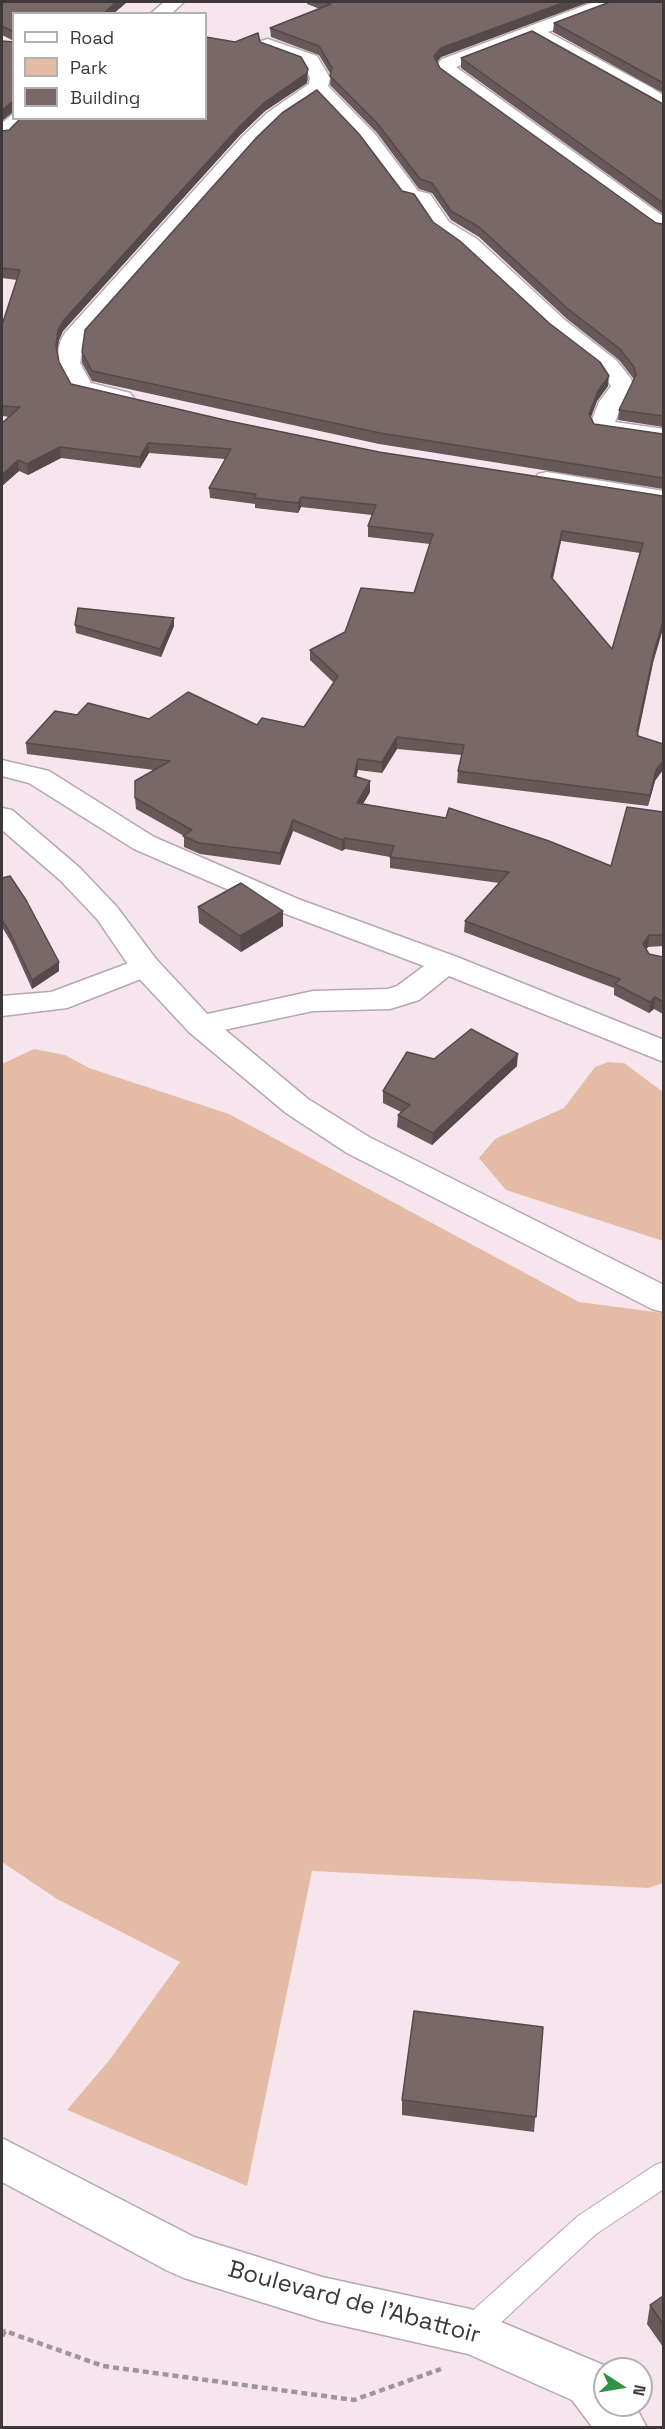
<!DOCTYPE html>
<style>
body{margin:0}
#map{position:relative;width:665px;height:2429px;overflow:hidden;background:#f7e5ee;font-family:"Space Grotesk",sans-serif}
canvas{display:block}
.frame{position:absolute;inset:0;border:3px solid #3e383b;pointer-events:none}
.legend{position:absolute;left:12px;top:12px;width:195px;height:108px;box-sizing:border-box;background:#fff;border:2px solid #b2afb1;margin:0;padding:8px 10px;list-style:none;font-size:18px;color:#3e383b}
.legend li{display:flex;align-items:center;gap:12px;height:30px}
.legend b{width:30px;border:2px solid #b2afb1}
.north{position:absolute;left:593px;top:2357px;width:60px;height:60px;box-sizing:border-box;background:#fff;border:2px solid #b2afb1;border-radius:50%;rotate:102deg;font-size:16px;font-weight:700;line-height:24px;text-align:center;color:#3e383b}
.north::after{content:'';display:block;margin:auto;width:21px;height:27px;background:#319145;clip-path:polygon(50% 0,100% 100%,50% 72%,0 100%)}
</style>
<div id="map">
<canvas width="665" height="2429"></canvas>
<div class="frame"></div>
<ul class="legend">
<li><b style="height:8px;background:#fff"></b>Road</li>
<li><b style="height:16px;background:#e4bca6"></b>Park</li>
<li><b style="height:16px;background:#796868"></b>Building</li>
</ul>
<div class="north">N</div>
</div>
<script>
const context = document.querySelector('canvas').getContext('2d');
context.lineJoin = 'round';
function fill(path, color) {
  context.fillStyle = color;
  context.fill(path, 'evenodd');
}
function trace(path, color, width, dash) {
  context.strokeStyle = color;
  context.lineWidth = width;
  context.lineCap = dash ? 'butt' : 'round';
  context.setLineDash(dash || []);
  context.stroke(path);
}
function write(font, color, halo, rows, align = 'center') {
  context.font = font + ' "Space Grotesk",sans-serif';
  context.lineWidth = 6;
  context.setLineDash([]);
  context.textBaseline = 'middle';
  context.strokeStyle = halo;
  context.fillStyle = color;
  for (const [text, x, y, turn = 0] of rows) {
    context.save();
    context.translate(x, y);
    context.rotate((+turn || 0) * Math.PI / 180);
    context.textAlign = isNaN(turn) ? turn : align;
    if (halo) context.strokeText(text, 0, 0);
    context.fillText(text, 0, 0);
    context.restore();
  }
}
const green = new Path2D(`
 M 34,1049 L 65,1055 L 89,1068 L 229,1114 L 579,1302 L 663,1313 L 663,1883 L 648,1888 L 312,1871 L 247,2186 L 67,2110 L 111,2058 L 180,1962 L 57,1899 L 2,1862 L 2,1064 Z
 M 608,1062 L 624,1063 L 663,1092 L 663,1241 L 506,1190 L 479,1158 L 495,1139 L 564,1108 L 595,1067 Z`);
const path = new Path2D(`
 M 2,2336 L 5,2331 L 103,2366 L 354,2400 L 441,2369`);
const lane = new Path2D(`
 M 664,2162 L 664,2189 L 596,2234 L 480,2342 L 470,2345 L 460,2342 L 456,2332 L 460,2322 L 578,2216 L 655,2165 Z`);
const street = new Path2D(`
 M 164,2 L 184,2 L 171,14 L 150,14 Z
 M 594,2 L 618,2 L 615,6 L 548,32 L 652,88 L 664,96 L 664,112 L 532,38 L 456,67 L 664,217 L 664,233 L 657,231 L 441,75 L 436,66 L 442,59 Z
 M 268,39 L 317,56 L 330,78 L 328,86 L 375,134 L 418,191 L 430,194 L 449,222 L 477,239 L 566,321 L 617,361 L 631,379 L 633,386 L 623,402 L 615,422 L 664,429 L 664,443 L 595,433 L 590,425 L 599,402 L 611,386 L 601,371 L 550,331 L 461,249 L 434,230 L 415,202 L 404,199 L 361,142 L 317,96 L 281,121 L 256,145 L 84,339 L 80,363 L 91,383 L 130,393 L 134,398 L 130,403 L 122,405 L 74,393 C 62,375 51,353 65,333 L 242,137 L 267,113 L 309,84 L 310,78 L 303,64 L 261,49 L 259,45 L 261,41 Z
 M 13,114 L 14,118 L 30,118 L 9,137 L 2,139 L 2,123 Z
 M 547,472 L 664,491 L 664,505 L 538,484 L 535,479 L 538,474 Z
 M 2,760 L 49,771 L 154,837 L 298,899 L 457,957 L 664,1040 L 664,1062 L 449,976 L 419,1000 L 390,1009 L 313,1011 L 200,1035 L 189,1032 L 185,1025 L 189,1018 L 313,991 L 388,989 L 397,986 L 424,966 L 278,911 L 134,849 L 29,783 L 2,776 Z
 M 145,957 L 156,959 L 160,966 L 156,973 L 67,1008 L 2,1016 L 2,996 L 51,992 Z
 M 2,2138 L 194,2237 L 322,2277 L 470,2309 L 606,2366 L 608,2369 L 605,2369 L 605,2405 L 635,2405 L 647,2428 L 593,2428 L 572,2400 L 468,2354 L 322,2321 L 184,2278 L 168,2271 L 2,2182 Z`);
const primary = new Path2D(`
 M 2,808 L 12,810 L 80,868 L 117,907 L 156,959 L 211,1018 L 308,1099 L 369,1137 L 664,1285 L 664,1312 L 652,1309 L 347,1153 L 286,1113 L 189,1032 L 134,973 L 97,919 L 60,880 L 2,830 Z`);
const wall = new Path2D(`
 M 2,2 L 127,2 L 113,14 L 14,14 L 14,41 L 2,35 Z
 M 307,2 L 589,2 L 441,57 L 437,62 L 440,68 L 656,223 L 663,224 L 663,427 L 618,420 L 619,410 L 634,380 L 633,378 L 619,360 L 567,319 L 479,237 L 451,220 L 432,193 L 419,189 L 377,133 L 330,85 L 331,75 L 319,55 L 271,37 L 270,28 L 320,9 L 307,4 Z
 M 663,2 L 663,93 L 553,32 L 554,23 Z
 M 235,42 L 260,42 L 308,78 L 307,83 L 265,111 L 240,135 L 63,331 L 59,340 L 57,352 L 59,362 L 71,384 L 229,421 L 379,452 L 663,496 L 653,663 L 638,735 L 655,781 L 648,806 L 457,783 L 458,771 L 462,755 L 397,749 L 382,773 L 358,770 L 356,777 L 370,781 L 370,792 L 363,804 L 611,866 L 663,812 L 663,946 L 648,947 L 646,949 L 649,954 L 663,957 L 663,1014 L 654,1009 L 649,1013 L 614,995 L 614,988 L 464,932 L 465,921 L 499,883 L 390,868 L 390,857 L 345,849 L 342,851 L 293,831 L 280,865 L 200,854 L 184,847 L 184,836 L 136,809 L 135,798 L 154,770 L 27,754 L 26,743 L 77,715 L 304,727 L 334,683 L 310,660 L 310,650 L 345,632 L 414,593 L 430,544 L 368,537 L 368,526 L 372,515 L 301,507 L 298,513 L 255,508 L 255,504 L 210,498 L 209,488 L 225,459 L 149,453 L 140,468 L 61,458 L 28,475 L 19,471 L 2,486 L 2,423 L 9,417 L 2,416 L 2,325 L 17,280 L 2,278 L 2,131 L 9,130 ZM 561,541 L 640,553 L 612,649 L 553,579 Z
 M 461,58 L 663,104 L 663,214 L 461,68 Z
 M 402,191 L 433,222 L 608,386 L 597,401 L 591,417 L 594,424 L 663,434 L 663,489 L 379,444 L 92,381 L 82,363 L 82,352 Z
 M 174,618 L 174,626 L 161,657 L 76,633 L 75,625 Z
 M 2,878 L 59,962 L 59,971 L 32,989 L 11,942 L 2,927 Z
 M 198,907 L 283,911 L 283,926 L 241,952 L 199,923 Z
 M 434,1059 L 517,1066 L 432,1145 L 397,1127 L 398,1115 L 401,1112 L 383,1103 L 383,1091 Z
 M 543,2027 L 534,2132 L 402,2115 L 402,2100 Z
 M 663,2296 L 663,2347 L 647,2324 L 650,2305 Z`);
const shadedWall = new Path2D(`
 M 116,2 L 127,2 L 113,14 L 103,14 Z
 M 565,2 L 589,2 L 441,57 L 434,66 L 434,56 L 441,48 Z
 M 308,69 L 307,83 L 265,111 L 240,135 L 63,331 L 59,340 L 56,356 L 56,346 L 58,330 L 63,321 L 240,126 L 265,102 Z
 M 12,102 L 13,112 L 2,121 L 2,110 Z
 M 609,376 L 608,386 L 597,401 L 588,424 L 589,414 L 598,391 Z
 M 148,443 L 149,453 L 140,468 L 140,457 Z
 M 60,447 L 61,458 L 28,475 L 27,464 Z
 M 18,460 L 19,471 L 2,486 L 2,475 Z
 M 301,497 L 301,507 L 298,513 L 298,503 Z
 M 562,531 L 561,541 L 550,588 L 551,577 Z
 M 174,618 L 174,626 L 161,657 L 160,649 Z
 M 663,621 L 663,629 L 653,663 L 636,742 L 637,731 L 654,652 Z
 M 397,737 L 397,749 L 382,773 L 382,762 Z
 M 358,759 L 358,770 L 354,787 L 354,776 Z
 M 663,761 L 663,770 L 655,781 L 648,806 L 650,795 L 656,770 Z
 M 370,781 L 370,792 L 357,814 L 357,803 Z
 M 293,820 L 293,831 L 280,865 L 280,853 Z
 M 345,838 L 345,849 L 342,851 L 342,840 Z
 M 283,911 L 283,926 L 241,952 L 240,936 Z
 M 649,935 L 648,947 L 642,955 L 643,944 Z
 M 59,962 L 59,971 L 32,989 L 32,980 Z
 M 655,997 L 654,1009 L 649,1013 L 650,1002 Z
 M 518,1054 L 517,1066 L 432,1145 L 433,1133 Z`);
const building = new Path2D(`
 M 2,2 L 116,2 L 103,14 L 14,14 L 14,32 L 2,26 Z
 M 324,2 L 565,2 L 441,48 L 434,56 L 440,68 L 656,223 L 663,224 L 663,416 L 619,410 L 636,375 L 634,367 L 620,349 L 568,309 L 479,227 L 451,211 L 432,183 L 420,179 L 377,123 L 330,76 L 332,68 L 319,46 L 270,28 L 331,4 Z
 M 610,2 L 663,2 L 663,83 L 554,23 Z
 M 532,31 L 663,104 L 663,203 L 461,58 Z
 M 258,33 L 260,42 L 301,57 L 308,69 L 307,73 L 265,102 L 240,126 L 63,321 L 58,330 L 56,346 L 59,362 L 71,384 L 229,421 L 379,452 L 663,496 L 663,621 L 654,652 L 637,731 L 638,736 L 663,744 L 663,761 L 656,770 L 650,795 L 458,771 L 464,745 L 397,737 L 382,762 L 358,759 L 354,776 L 370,781 L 357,803 L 446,818 L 449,808 L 549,841 L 611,866 L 627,807 L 663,812 L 663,935 L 649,935 L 643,944 L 649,954 L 663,957 L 663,1002 L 655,997 L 650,1002 L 615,984 L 620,979 L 465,921 L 509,872 L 390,857 L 394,846 L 345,838 L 342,840 L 293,820 L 280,853 L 199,843 L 183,836 L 192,830 L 135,798 L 135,781 L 170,761 L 26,743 L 55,711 L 77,715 L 88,703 L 149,719 L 188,692 L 257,725 L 262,718 L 304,727 L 338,676 L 310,650 L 345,632 L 361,588 L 414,593 L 433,534 L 368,526 L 376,505 L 301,497 L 298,503 L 254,498 L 256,494 L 209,488 L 231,449 L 148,443 L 140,457 L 60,447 L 27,464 L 18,460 L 2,475 L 2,423 L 20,407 L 2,406 L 2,325 L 20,270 L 2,268 L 2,131 L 9,130 L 21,118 L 206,118 L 206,37 L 235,42 ZM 562,531 L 643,543 L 612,649 L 551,577 Z
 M 2,41 L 14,42 L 14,104 L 12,102 L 2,110 Z
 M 317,90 L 359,134 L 402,191 L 414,194 L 433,222 L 460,241 L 549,323 L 600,362 L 609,376 L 598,391 L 589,414 L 594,424 L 663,434 L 663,478 L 380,433 L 92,371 L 82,352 L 85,330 L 257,137 L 282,113 Z
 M 78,608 L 174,618 L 160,649 L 75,625 Z
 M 10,876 L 26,900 L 59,962 L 32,980 L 10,933 L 2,920 L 2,878 Z
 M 241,883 L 283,911 L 240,936 L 198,907 Z
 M 471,1029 L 518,1054 L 433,1133 L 398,1115 L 410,1105 L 383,1091 L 407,1052 L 434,1059 Z
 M 414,2011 L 543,2027 L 536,2117 L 402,2100 Z
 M 663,2296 L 663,2324 L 650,2305 Z`);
const nearStreetnames = [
 ["Boulevard de l'Abattoir",354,2303,15]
];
fill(green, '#e4bca6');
trace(lane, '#b7a7af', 2);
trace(street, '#b7a7af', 3);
trace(primary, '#b7a7af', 3);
trace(path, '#a1949a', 4.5, [6, 4]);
fill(lane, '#fff');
fill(street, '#fff');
fill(primary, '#fff');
fill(wall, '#685959');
fill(shadedWall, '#554949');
fill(building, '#796868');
trace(building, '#554949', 1.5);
write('24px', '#3e383b', '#fff', nearStreetnames);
</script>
